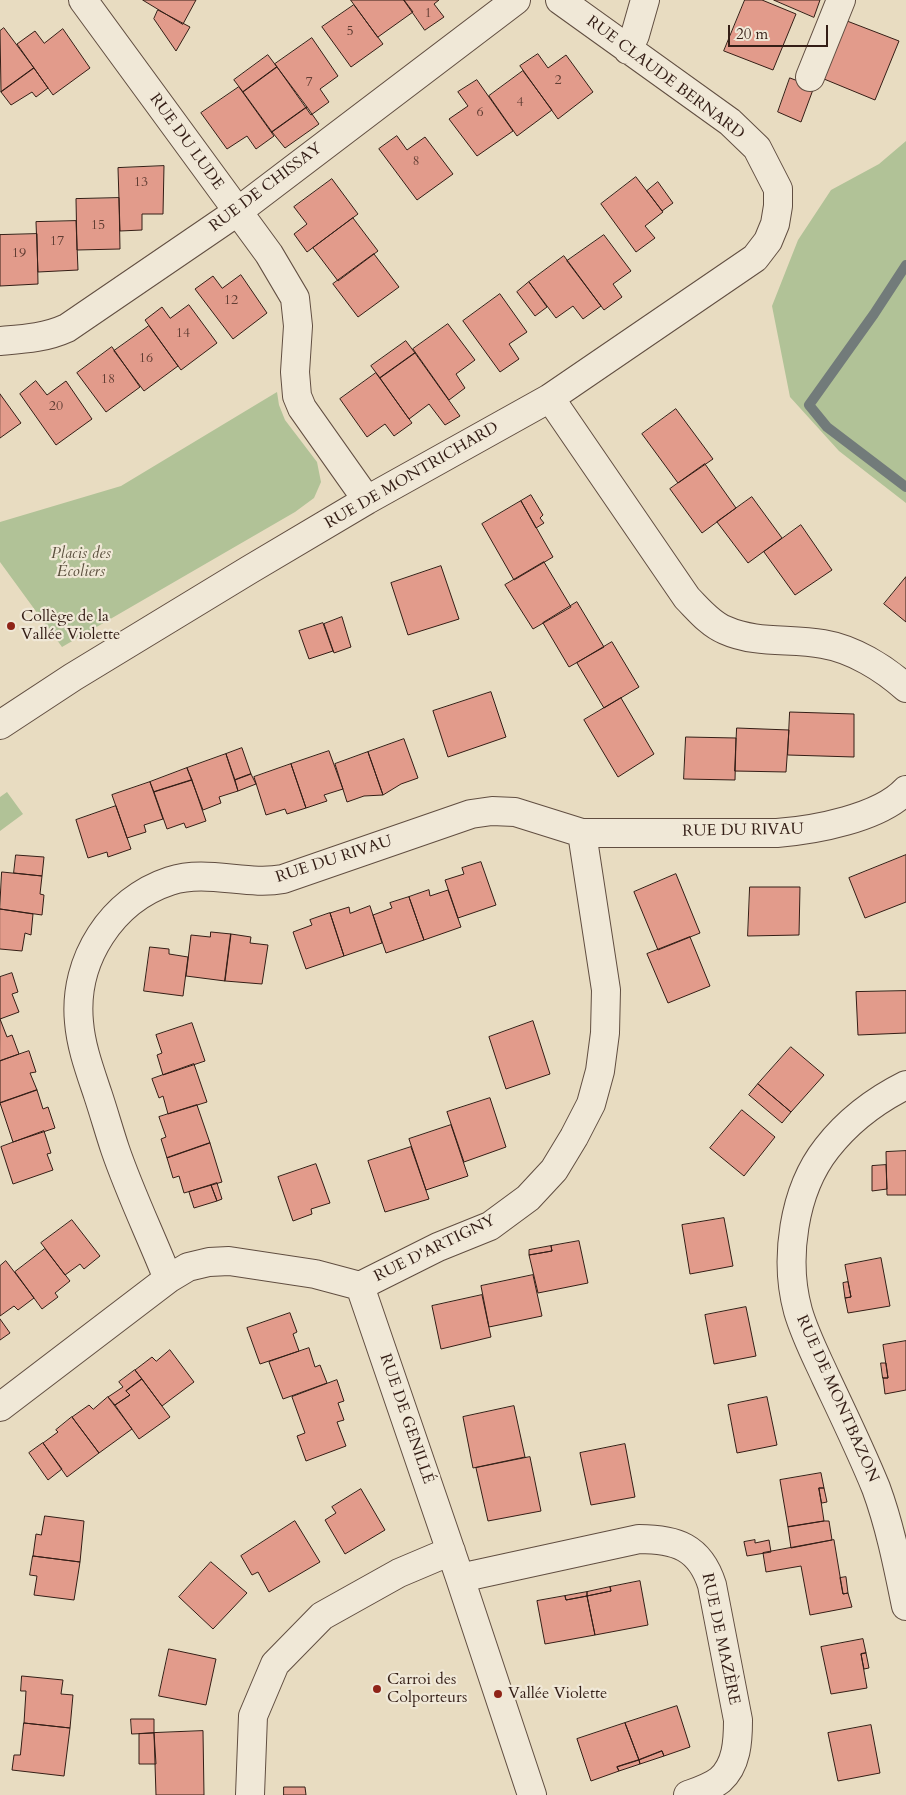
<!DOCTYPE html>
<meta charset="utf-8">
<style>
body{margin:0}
#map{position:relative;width:906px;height:1795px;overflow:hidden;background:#e8dcc1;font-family:Cardo,serif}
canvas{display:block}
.scale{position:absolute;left:728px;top:25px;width:100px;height:22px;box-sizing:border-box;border:2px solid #341e16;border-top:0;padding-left:6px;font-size:15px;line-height:18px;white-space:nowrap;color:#341e16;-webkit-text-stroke:4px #f0e8d7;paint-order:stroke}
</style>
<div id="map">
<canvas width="906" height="1795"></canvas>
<div class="scale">20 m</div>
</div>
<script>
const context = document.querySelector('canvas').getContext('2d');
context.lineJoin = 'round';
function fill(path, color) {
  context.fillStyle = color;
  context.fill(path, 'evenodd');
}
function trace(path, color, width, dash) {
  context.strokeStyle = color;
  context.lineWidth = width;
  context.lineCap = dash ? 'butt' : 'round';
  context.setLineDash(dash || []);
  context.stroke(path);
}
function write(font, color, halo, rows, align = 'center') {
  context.font = font + ' Cardo,serif';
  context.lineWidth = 4.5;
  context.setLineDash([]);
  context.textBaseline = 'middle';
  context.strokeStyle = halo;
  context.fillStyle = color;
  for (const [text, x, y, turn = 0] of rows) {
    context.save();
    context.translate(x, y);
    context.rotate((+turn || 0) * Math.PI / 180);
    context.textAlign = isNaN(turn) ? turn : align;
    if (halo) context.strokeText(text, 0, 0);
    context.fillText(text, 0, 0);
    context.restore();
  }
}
const green = new Path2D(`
 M 906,141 L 906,503 L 839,451 L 790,397 L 772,306 L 798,240 L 831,190 L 879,164 Z
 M 277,392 L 279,405 L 285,420 L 317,462 L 321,482 L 314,498 L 295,512 L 62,647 L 0,562 L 0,522 L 121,486 Z
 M 7,792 L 23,814 L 0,831 L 0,797 Z`);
const stream = new Path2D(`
 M 906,265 L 874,314 L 809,405 L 827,427 L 906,487`);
const building = new Path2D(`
 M 143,0 L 196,0 L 183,24 Z
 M 351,0 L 404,0 L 413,12 L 378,37 Z
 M 404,0 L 439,0 L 434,4 L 444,17 L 425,30 Z
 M 745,0 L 762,0 L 796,14 L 773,70 L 724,51 Z
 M 774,0 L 820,0 L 814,17 Z
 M 354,5 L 383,44 L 351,67 L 322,27 Z
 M 158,10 L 190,27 L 176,51 L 154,19 Z
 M 847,21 L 899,41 L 875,100 L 824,79 Z
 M 4,28 L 34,68 L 1,92 L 0,31 Z
 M 63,29 L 90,68 L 53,95 L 17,44 L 35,31 L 44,43 Z
 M 312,38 L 338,76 L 320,89 L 329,102 L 311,115 L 275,64 Z
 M 538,54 L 548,68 L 566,55 L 593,92 L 558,119 L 520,66 Z
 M 268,55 L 277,67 L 243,92 L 234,80 Z
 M 277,67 L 307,107 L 272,132 L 243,92 Z
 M 34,68 L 48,88 L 36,97 L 32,92 L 11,105 L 1,92 Z
 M 523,71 L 552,110 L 517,136 L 489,96 Z
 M 790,78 L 814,87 L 801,122 L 778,112 Z
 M 477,80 L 513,131 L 477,156 L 449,119 L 468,106 L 458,92 Z
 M 239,87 L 274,136 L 256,149 L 247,136 L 227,149 L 201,113 Z
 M 307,107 L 319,124 L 285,148 L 272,132 Z
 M 397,136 L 407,150 L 425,137 L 453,174 L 417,200 L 379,149 Z
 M 164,166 L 163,214 L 142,214 L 142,230 L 120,231 L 118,168 Z
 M 636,177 L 663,212 L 645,226 L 655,238 L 636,252 L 601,204 Z
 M 332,179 L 358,214 L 307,252 L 294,234 L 307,224 L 294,207 Z
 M 658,182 L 673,203 L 662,211 L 647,191 Z
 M 119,198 L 120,249 L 77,250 L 76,199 Z
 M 353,218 L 378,251 L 338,281 L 313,248 Z
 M 76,221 L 78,270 L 38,272 L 36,222 Z
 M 37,234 L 38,284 L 0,286 L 0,235 Z
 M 604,235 L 631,271 L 613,284 L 622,297 L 604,310 L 567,261 Z
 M 374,254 L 399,287 L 358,317 L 333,284 Z
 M 564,256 L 601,306 L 583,319 L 573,306 L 556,318 L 529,282 Z
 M 241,275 L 267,313 L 233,339 L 195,289 L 213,276 L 222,288 Z
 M 529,282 L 547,307 L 535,316 L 517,292 Z
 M 500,294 L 527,332 L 509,344 L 519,359 L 500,372 L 463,321 Z
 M 189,305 L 217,343 L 181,370 L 145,320 L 162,307 L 170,318 Z
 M 448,324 L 475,360 L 456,374 L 465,388 L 449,400 L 413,349 Z
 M 149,326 L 178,366 L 144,391 L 114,351 Z
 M 406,341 L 415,353 L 380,378 L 371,366 Z
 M 112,347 L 140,387 L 106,412 L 77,373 Z
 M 415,353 L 460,416 L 445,425 L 429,404 L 409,419 L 380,378 Z
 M 376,373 L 412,423 L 394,436 L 385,424 L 367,437 L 340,399 Z
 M 36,381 L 47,395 L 66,381 L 92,419 L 56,445 L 20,394 Z
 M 0,394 L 21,423 L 0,438 Z
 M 676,409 L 713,459 L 678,483 L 642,434 Z
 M 705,464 L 736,508 L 702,533 L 670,489 Z
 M 531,495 L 543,515 L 540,518 L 544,523 L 536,528 L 521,501 Z
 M 752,497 L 782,538 L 748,563 L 717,522 Z
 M 521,501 L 553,557 L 514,580 L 482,524 Z
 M 801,525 L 832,570 L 795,595 L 764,552 Z
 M 544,562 L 571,607 L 533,629 L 505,585 Z
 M 441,566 L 459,619 L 408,635 L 391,583 Z
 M 906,577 L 906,622 L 884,604 Z
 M 577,602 L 604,647 L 569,667 L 543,623 Z
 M 342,617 L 351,647 L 334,653 L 324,624 Z
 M 323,623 L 333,651 L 309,659 L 299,631 Z
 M 612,642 L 639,687 L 604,708 L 577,663 Z
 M 491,692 L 506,737 L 448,757 L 433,711 Z
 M 621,698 L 654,754 L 618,777 L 584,720 Z
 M 790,712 L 854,714 L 854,757 L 788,755 Z
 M 737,728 L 789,730 L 786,772 L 735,771 Z
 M 686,737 L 736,738 L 735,780 L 684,779 Z
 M 404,739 L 418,778 L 401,784 L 383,795 L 368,752 Z
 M 242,748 L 251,774 L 235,780 L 226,754 Z
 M 329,751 L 343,789 L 324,795 L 327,801 L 306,808 L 291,764 Z
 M 368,752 L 383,795 L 364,796 L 347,802 L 335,764 Z
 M 226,754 L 238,791 L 219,797 L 221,803 L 203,810 L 187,768 Z
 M 291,764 L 306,808 L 287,814 L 285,809 L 266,815 L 254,777 Z
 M 187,768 L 192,780 L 154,792 L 150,782 Z
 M 251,774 L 256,784 L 238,791 L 235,780 Z
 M 192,780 L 206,821 L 186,828 L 184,823 L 167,829 L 154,792 Z
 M 150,782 L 163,819 L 144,825 L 146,832 L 127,838 L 112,795 Z
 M 116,806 L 131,849 L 108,857 L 107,852 L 88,858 L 76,820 Z
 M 16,855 L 44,857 L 42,876 L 14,873 Z
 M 906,855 L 906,902 L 865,918 L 849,878 Z
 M 481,862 L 496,905 L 458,918 L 445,880 L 464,874 L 462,868 Z
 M 2,872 L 42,876 L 40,894 L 44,895 L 42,915 L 0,909 Z
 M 676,874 L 700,933 L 658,950 L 634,892 Z
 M 750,887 L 800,887 L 799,935 L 748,936 Z
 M 429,890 L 430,896 L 448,890 L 461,927 L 424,940 L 409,897 Z
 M 409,897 L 424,940 L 386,953 L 373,915 L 392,908 L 390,903 Z
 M 370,906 L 382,943 L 344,956 L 330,913 L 349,907 L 350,913 Z
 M 0,909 L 33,914 L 31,935 L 25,933 L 22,951 L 0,949 Z
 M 330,913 L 344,956 L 306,969 L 293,932 L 312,925 L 310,920 Z
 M 211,932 L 231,934 L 225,981 L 186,976 L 191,935 L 210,937 Z
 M 231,934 L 251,937 L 250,943 L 268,945 L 262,984 L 225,981 Z
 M 690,937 L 710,986 L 668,1003 L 647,954 Z
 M 150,947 L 169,949 L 169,954 L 188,957 L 183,996 L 144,991 Z
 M 12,973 L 18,992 L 12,994 L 19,1012 L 0,1019 L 0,977 Z
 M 906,991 L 906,1033 L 858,1035 L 856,992 Z
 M 0,1019 L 7,1037 L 12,1035 L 19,1054 L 0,1061 Z
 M 533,1021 L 550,1074 L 506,1089 L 489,1037 Z
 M 192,1023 L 205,1061 L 163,1075 L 157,1055 L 162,1053 L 156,1035 Z
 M 791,1047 L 824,1075 L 791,1112 L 758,1084 Z
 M 29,1051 L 36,1072 L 30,1073 L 37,1090 L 0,1103 L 0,1061 Z
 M 194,1064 L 207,1102 L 168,1114 L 163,1096 L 159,1098 L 152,1079 Z
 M 758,1084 L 791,1112 L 782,1123 L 749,1095 Z
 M 37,1090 L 43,1109 L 48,1107 L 55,1128 L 13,1142 L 0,1103 Z
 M 490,1098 L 506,1147 L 464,1162 L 447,1112 Z
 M 197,1105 L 210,1143 L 167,1158 L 161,1139 L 166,1137 L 159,1117 Z
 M 742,1110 L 775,1137 L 744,1176 L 710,1148 Z
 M 451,1125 L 468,1176 L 426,1190 L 409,1139 Z
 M 44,1131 L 51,1153 L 47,1154 L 53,1170 L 13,1184 L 1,1147 Z
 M 210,1143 L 222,1182 L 184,1193 L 179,1176 L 173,1178 L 167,1158 Z
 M 411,1147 L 429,1199 L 385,1212 L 368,1161 Z
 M 906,1151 L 906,1195 L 887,1195 L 886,1152 Z
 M 316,1164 L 330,1203 L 311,1209 L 312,1214 L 293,1221 L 278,1177 Z
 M 886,1165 L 887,1189 L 872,1191 L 872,1166 Z
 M 217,1183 L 222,1199 L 217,1201 L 211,1185 Z
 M 211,1185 L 217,1201 L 194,1208 L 189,1192 Z
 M 724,1218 L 733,1266 L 690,1274 L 682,1225 Z
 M 72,1220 L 100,1256 L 84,1269 L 80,1264 L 65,1275 L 41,1243 Z
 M 579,1241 L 588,1283 L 538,1293 L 529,1255 L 552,1251 L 551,1246 Z
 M 551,1246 L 552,1251 L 529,1255 L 529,1250 Z
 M 45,1249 L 70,1281 L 55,1293 L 58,1297 L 42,1309 L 15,1272 Z
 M 881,1258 L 890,1306 L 848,1313 L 845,1298 L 851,1297 L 845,1265 Z
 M 6,1261 L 34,1298 L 18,1310 L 14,1306 L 0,1316 L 0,1266 Z
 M 533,1275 L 542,1316 L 489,1327 L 481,1286 Z
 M 848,1282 L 851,1297 L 845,1298 L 843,1283 Z
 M 482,1295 L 491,1337 L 441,1349 L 432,1306 Z
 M 746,1307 L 756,1356 L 714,1364 L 705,1315 Z
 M 290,1313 L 297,1332 L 293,1334 L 299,1351 L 260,1364 L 247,1328 Z
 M 0,1319 L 10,1333 L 0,1340 Z
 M 906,1341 L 906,1390 L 885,1394 L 883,1378 L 888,1378 L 883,1345 Z
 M 309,1348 L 315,1367 L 320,1365 L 327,1383 L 283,1399 L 269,1362 Z
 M 170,1350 L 194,1382 L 162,1406 L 135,1370 L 152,1357 L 156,1361 Z
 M 881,1363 L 886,1363 L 888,1378 L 883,1378 Z
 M 135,1370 L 142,1379 L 126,1391 L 130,1395 L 115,1405 L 108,1397 L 123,1387 L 119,1382 Z
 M 142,1379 L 170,1417 L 139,1439 L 115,1405 L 130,1395 L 126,1391 Z
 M 337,1380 L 344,1401 L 338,1403 L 344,1420 L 337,1422 L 346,1446 L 306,1461 L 297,1436 L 305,1433 L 292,1397 Z
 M 108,1397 L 132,1429 L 99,1453 L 72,1417 L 89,1405 L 93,1409 Z
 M 767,1397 L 777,1445 L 737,1453 L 728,1405 Z
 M 514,1406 L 525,1457 L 473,1468 L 463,1417 Z
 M 72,1417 L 99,1453 L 67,1477 L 43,1443 L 58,1432 L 56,1430 Z
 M 43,1443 L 62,1469 L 48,1480 L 29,1453 Z
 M 625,1444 L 635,1497 L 591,1505 L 580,1453 Z
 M 530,1457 L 541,1511 L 488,1521 L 476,1468 Z
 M 821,1473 L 824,1488 L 819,1488 L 824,1521 L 788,1527 L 780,1480 Z
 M 819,1488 L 824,1488 L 827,1502 L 822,1503 Z
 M 361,1489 L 385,1530 L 345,1554 L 325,1520 L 336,1513 L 332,1507 Z
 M 45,1516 L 84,1521 L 80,1562 L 33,1556 L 36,1534 L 41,1535 Z
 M 295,1521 L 320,1562 L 269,1592 L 258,1572 L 252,1575 L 241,1556 Z
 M 824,1521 L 829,1521 L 832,1540 L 791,1548 L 788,1527 Z
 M 755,1540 L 755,1543 L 769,1540 L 771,1552 L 747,1556 L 744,1542 Z
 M 834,1540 L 843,1594 L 848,1593 L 852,1607 L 810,1615 L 801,1566 L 766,1572 L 763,1553 Z
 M 33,1556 L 80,1562 L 74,1600 L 34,1595 L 37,1576 L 30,1575 Z
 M 211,1562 L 247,1593 L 213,1629 L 179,1597 Z
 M 846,1577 L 848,1593 L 843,1594 L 840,1578 Z
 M 640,1581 L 648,1625 L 595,1635 L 587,1596 L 611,1591 L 610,1587 Z
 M 610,1587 L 611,1591 L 587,1596 L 587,1592 Z
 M 587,1592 L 587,1596 L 566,1600 L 565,1596 Z
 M 565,1596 L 566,1600 L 587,1596 L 595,1635 L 545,1644 L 537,1601 Z
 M 863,1639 L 866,1653 L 861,1654 L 867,1688 L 831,1694 L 821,1647 Z
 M 169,1649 L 216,1659 L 206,1705 L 159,1696 Z
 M 866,1653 L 869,1668 L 864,1669 L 861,1654 Z
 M 22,1676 L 63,1680 L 61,1694 L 73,1695 L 70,1728 L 24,1723 L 26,1691 L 21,1691 Z
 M 677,1706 L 690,1747 L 664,1756 L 662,1751 L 639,1760 L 625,1723 Z
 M 131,1719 L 154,1719 L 154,1733 L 132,1734 Z
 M 24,1723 L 70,1728 L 64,1776 L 12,1770 L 14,1755 L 20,1755 Z
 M 625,1723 L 639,1760 L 617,1767 L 619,1771 L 591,1781 L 577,1739 Z
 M 871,1725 L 880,1773 L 838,1781 L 828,1733 Z
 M 203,1731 L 204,1795 L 156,1795 L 154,1733 Z
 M 154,1733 L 156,1764 L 139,1764 L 139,1734 Z
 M 662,1751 L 664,1756 L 640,1764 L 639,1760 Z
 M 639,1760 L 640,1764 L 619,1771 L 617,1767 Z
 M 284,1787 L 305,1787 L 306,1795 L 284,1795 Z`);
const minor = new Path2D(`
 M 83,0 L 269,254 L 295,298 L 298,326 L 295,372 L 297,396 L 302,408 L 367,500
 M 628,50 L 635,35 L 645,0
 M 810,77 L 841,0
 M 0,341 C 24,339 45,338 67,328 L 237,212 L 516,0
 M 550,398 L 687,598 C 698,609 710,624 725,630 C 756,644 790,638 823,644 C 853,649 884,668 906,688
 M 0,725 L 73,677 L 249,570 L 367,500 L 550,398 L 755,258 L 768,241 L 775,224 L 778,206 L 778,189 L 757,148 L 730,122 L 560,0
 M 906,1085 C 876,1100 848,1121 827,1148 C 793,1191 784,1260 798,1311 C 805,1335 816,1356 826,1378 C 843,1414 861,1451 876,1488 C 890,1526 898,1567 906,1606
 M 168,1279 C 151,1236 130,1193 115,1149 C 109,1131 104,1113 98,1095 C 90,1071 81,1047 79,1022 C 73,960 112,900 170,881 C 207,869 247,886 283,879 L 471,814 L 492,811 L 515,812 L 582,833 L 777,833 C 815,830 880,818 906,790
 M 360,1286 L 460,1578 L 532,1795
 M 0,1407 L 168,1279 L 188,1267 L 209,1262 L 229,1261 L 315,1274 L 360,1286 L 438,1247 L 490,1226 L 528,1198 L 554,1170 L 574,1137 L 591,1104 L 600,1071 L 605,1033 L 606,990 L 582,833
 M 460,1578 L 639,1539 C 676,1539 700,1547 712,1585 L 738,1720 C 738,1741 737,1765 720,1780 C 711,1787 699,1791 688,1795
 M 250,1795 L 253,1716 L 275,1664 L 322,1616 L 399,1573 L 451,1551`);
const markers = [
 [11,626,5,"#8f2418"],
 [377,1689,5,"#8f2418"],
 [498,1694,5,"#8f2418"]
];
const numberNames = [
 ["1",428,14],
 ["5",350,32],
 ["2",558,81],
 ["7",309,83],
 ["4",520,103],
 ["6",480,113],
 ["8",416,162],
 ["13",141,183],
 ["15",98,226],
 ["17",57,242],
 ["19",19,254],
 ["12",231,301],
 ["14",183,334],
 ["16",146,359],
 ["18",108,380],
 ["20",56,407]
];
const streetNames = [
 ["RUE CLAUDE BERNARD",665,78,37],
 ["RUE DU LUDE",186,142,54],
 ["RUE DE CHISSAY",266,188,-37],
 ["RUE DE MONTRICHARD",412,476,-30],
 ["RUE DU RIVAU",743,831,-1],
 ["RUE DU RIVAU",334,860,-18],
 ["RUE D'ARTIGNY",435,1249,-26],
 ["RUE DE MONTBAZON",837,1399,66],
 ["RUE DE GENILLÉ",406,1419,71],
 ["RUE DE MAZÈRE",720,1639,78]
];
const parkNames = [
 ["Placis des",81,554],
 ["Écoliers",81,572]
];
const poiNames = [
 ["Collège de la",21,617],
 ["Vallée Violette",21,635],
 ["Carroi des",387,1680],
 ["Colporteurs",387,1698],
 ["Vallée Violette",508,1694]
];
fill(green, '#b1c297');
trace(stream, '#727b7a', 10);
fill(building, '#e29b8b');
trace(building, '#341e16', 1);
trace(minor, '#614e41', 30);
trace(minor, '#f0e8d7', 28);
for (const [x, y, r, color] of markers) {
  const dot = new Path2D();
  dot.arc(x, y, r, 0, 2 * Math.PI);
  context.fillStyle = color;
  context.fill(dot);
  trace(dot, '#f0e8d7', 2);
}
write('14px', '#603d33', null, numberNames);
write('16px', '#341e16', '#f0e8d7', streetNames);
write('italic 16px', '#5a4f3d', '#f0e8d7', parkNames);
write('16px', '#341e16', '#f0e8d7', poiNames, 'left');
</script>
